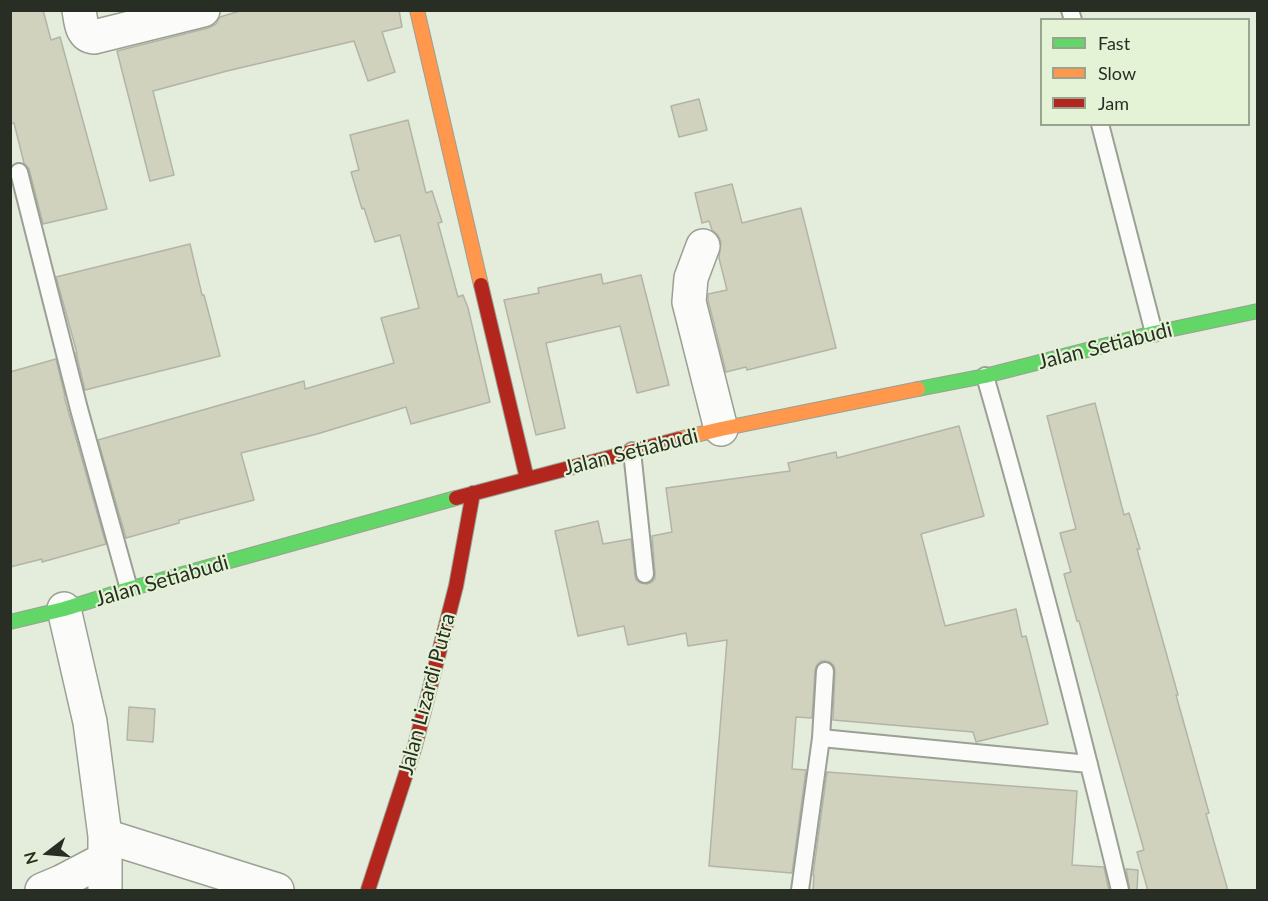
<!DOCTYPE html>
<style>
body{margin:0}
#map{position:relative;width:1268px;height:901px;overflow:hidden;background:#e4ecdb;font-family:Lato,sans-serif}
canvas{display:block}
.frame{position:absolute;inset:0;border:12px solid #292e24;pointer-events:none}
.legend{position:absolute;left:1040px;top:18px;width:210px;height:108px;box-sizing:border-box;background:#e4f2d5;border:2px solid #99a48e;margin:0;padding:8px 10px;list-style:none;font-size:18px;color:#292e24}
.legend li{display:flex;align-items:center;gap:12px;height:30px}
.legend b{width:30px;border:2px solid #99a48e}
.north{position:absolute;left:18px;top:823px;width:60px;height:60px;-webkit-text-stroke:4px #e4f2d5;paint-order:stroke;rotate:254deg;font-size:16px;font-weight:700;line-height:24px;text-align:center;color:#292e24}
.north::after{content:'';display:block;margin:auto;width:21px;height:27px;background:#292e24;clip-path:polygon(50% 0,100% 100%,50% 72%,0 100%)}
</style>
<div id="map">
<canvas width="1268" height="901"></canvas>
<div class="frame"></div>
<ul class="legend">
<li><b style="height:8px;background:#63d668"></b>Fast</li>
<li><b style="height:8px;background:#ff974d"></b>Slow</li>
<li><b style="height:8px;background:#b3261e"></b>Jam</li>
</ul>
<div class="north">N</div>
</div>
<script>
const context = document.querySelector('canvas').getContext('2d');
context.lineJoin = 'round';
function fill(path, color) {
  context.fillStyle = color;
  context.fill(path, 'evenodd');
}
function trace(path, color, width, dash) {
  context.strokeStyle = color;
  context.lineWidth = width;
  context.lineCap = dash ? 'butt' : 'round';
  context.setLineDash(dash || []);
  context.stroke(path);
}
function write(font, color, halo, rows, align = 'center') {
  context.font = font + ' Lato,sans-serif';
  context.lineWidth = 4.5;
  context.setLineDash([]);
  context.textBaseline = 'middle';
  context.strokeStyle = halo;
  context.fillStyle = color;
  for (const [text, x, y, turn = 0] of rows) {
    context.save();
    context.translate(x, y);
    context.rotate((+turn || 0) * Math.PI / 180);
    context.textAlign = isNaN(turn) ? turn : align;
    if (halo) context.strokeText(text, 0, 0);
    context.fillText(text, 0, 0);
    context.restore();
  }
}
const building = new Path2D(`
 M 10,10 L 43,10 L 51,40 L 60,37 L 107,209 L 43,224 L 29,169 L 24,163 L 14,123 L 10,124 Z
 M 243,10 L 399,10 L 402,27 L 382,32 L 395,72 L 368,81 L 354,41 L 227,71 L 153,91 L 174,175 L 150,181 L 117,51 L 208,28 L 216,24 L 220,17 Z
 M 699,99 L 707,130 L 679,137 L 671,106 Z
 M 408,120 L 426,193 L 432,191 L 442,222 L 438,223 L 458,297 L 463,295 L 468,308 L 490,402 L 411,424 L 406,407 L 317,434 L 241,453 L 254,500 L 179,520 L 179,523 L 126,538 L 98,440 L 304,381 L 305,389 L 394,363 L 381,318 L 419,308 L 400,235 L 375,242 L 364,208 L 362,209 L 351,172 L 359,170 L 350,135 Z
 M 732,184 L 742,223 L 801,208 L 836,348 L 747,370 L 746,367 L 726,372 L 708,300 L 708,294 L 727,290 L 719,258 L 721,242 L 718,235 L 712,230 L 709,221 L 702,223 L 695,193 Z
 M 190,244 L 202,295 L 204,295 L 220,356 L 85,390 L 76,353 L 77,353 L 56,277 Z
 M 601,274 L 603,284 L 641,275 L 669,385 L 637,393 L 620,326 L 546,343 L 565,428 L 536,435 L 504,300 L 539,293 L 538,288 Z
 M 56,359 L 65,396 L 64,396 L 106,544 L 42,562 L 42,559 L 10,567 L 10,372 Z
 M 1095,403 L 1124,515 L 1129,513 L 1140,549 L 1137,549 L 1178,695 L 1176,695 L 1209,813 L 1206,814 L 1228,891 L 1148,891 L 1137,852 L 1144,850 L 1079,621 L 1077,621 L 1064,574 L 1071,572 L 1060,533 L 1076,529 L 1047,416 Z
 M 959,426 L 984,516 L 921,534 L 945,626 L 1016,609 L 1022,637 L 1026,636 L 1048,724 L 976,742 L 973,732 L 833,720 L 835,671 L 834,666 L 830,662 L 825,661 L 821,661 L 817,665 L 815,670 L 812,718 L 796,717 L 792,769 L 806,770 L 792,873 L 709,866 L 727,640 L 688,646 L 686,633 L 628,645 L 624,626 L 578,636 L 555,531 L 598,521 L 603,544 L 631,539 L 635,576 L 636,580 L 640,583 L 647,584 L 652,582 L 655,578 L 655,573 L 652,536 L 672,532 L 666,488 L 790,471 L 788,463 L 836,452 L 837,458 Z
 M 129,707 L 155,709 L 153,742 L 127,740 Z
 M 827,772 L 1077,791 L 1072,865 L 1104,867 L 1109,891 L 813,891 L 814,875 L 813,875 Z
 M 1126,869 L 1138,870 L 1137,891 L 1130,891 Z`);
const lane = new Path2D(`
 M 1070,10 L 1073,20
 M 1100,124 L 1154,333
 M 19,172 L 79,409 L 129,589
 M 985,376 C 1034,546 1078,718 1120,890
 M 632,451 L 645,574
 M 821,738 L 1089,764
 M 800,890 L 821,738 L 825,671`);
const street = new Path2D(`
 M 79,10 C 81,21 81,36 94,37 L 203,10
 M 703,246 L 691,278 L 689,302 L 721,429
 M 64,609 L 90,722 L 105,836 L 105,890
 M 105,836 L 277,890
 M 42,890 L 61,882 L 105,859`);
const fast = new Path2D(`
 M 918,389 L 985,376 L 1154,333 L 1258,311
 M 10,622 L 64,609 L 129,589 L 456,498`);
const slow = new Path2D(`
 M 417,10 L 481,285
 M 679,439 L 721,429 L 918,389`);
const jam = new Path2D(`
 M 481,285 L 527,479
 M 456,498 L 679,439
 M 368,890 L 415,746 L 456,586 L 473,493`);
const streetNames = [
 ["Jalan Setiabudi",1105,346,-14],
 ["Jalan Setiabudi",631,452,-14],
 ["Jalan Setiabudi",162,581,-16],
 ["Jalan Lizardi Putra",427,694,-75]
];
fill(building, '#d1d2be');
trace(building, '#b2b4a7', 1.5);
trace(lane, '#9aa093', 20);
trace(street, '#9aa093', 36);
trace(fast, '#9aa093', 16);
trace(slow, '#9aa093', 16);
trace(jam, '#9aa093', 16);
trace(lane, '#fbfcfa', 16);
trace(street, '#fbfcfa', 33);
trace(fast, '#63d668', 14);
trace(slow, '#ff974d', 14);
trace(jam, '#b3261e', 14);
write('21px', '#292e24', '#e4f2d5', streetNames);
</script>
